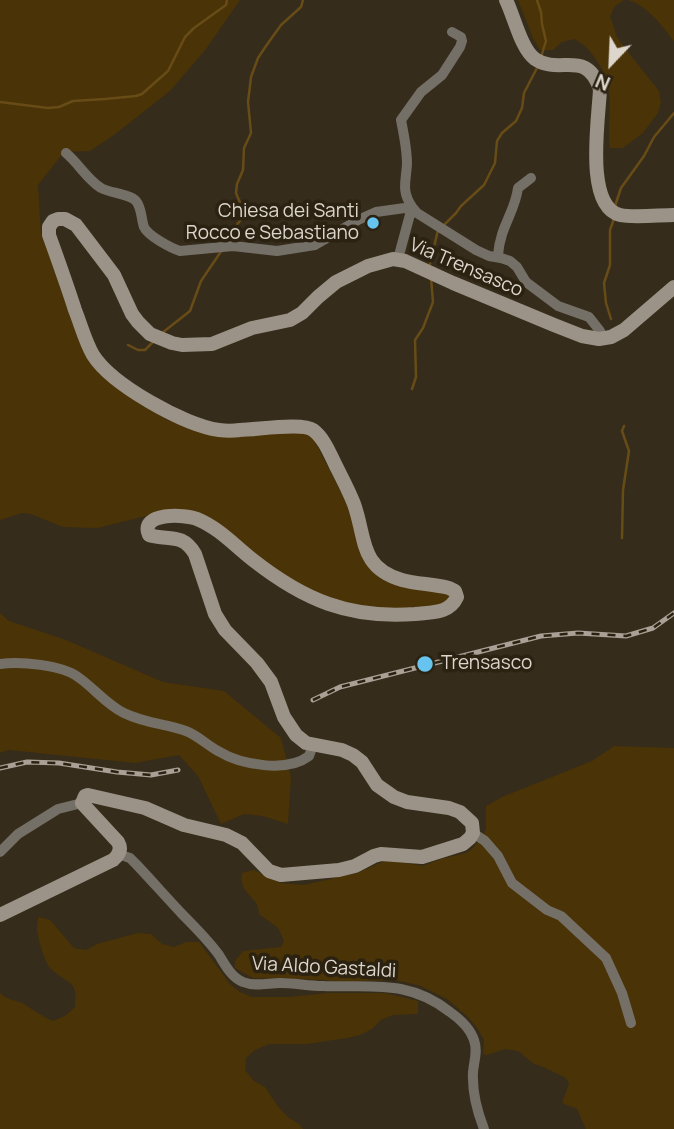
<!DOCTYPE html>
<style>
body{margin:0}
#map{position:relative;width:674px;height:1129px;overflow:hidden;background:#352c1b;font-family:Manrope,sans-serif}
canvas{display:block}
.north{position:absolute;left:576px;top:28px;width:70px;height:70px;-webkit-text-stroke:5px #2b2212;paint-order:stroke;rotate:203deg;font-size:19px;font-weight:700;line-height:28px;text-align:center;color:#ddd6cc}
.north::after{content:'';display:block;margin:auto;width:24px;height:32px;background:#ddd6cc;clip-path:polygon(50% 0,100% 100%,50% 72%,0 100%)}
</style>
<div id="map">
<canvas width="674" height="1129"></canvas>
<div class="north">N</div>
</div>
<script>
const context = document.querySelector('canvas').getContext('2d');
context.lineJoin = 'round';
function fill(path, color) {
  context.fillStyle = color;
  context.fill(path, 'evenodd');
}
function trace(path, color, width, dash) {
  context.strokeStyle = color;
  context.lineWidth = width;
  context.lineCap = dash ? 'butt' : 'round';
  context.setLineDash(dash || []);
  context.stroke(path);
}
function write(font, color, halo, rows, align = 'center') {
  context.font = font + ' Manrope,sans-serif';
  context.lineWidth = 7;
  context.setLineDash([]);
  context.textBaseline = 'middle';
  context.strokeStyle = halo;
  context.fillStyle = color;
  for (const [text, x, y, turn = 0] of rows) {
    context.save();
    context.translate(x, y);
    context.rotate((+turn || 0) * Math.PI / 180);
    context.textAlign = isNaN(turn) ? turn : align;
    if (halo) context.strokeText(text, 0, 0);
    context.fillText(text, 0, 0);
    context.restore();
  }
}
const green = new Path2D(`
 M 0,0 L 240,0 L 206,49 L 170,91 L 114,135 L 90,151 L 64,152 L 38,185 L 41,233 L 86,354 L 116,387 L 167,420 L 220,436 L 300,432 L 312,436 L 355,519 L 363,558 L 446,592 L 452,598 L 446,603 L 428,606 L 377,610 L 327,599 L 265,564 L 188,512 L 146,516 L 97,528 L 63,527 L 31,514 L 22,513 L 0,520 Z
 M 518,0 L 624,0 L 615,6 L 610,16 L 617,37 L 624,47 L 659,91 L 661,102 L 658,113 L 643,133 L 623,148 L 610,148 C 606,115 618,91 597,61 C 590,51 585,44 574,39 L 562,42 L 553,50 L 540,50 L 533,38 Z
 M 628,0 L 674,0 L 674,41 C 661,25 648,6 628,0 Z
 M 0,613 L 9,621 L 66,640 L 163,682 L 224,691 L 281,738 L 291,777 L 288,824 L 263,816 L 244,814 L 221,824 L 198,776 L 179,755 L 135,763 L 9,750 L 0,753 Z
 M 614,746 L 674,748 L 674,1129 L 586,1129 L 577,1109 L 562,1103 L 569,1084 L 566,1078 L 541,1066 L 534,1064 L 518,1051 L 505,1049 L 487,1055 L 483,1054 L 484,1040 L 477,1028 L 468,1017 L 447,999 L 421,986 L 396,980 L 337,982 L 324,980 L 253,978 L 235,968 L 235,961 L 243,951 L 281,947 L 284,941 L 278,928 L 259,914 C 259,895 238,895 242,873 L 254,870 L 280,883 L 304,885 L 357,873 L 387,860 L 423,866 L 441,859 L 466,853 L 472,849 L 484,834 L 486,828 L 486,806 L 502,797 L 592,761 Z
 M 38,917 L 50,920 L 74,948 L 86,950 L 97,944 L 138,933 L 151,934 L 162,944 L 174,947 L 186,942 L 199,942 L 230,984 L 240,992 L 252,997 L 289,997 L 327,993 L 385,993 L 418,1001 L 418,1014 L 393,1015 L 381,1020 L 372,1029 L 360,1035 L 347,1038 L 307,1044 L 269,1044 L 255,1050 L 246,1058 L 245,1070 L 254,1081 L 265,1087 L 279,1108 L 288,1117 L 299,1124 L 303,1129 L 0,1129 L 0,993 C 7,1000 13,999 22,1003 C 33,1009 41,1016 53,1021 L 65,1016 L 75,1007 C 78,978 68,985 51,969 C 45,964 37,936 37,928 C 37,924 38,920 38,917 Z`);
const stream = new Path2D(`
 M 537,0 L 541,12 L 542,24 L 546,41 L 541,57
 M 0,102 L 48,108 L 59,107 L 73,101 L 105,99 L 136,96 L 142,94 L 168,71 L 185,37 L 194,28 L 226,5 L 227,0
 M 615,206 L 621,188 L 644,156 L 654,137 L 674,113
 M 443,226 L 456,213 L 461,206 L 484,185 L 495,163 L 497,141 L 502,133 L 516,121 L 522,108 L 524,93 L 538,66
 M 225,244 L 229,234 L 245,215 L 236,193 L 237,184 L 243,170 L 244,148 L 251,133 L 248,102 L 251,77 L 258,58 L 266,46 L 281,25 L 301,7 L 303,0
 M 429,268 L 438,230
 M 611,319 L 606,303 L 604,283 L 610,265 L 610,230 L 615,216
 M 162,333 L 190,311 L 201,281 L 222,250
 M 128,345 L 138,350 L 145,350 L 155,340
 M 412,389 L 416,377 L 415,340 L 423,328 L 433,302 L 431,278
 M 622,538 L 623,490 L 629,451 L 622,431 L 624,426`);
const street = new Path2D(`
 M 66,153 C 79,164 87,179 101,188 C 110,193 130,194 136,201 C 142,208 141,219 144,227 C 148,236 171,248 180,251 L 233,246 L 277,251 L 315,245 L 358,220 L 376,212 L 412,207 L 417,213 L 476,250 L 489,256 L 501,258 L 510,261 L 517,267 L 526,282 L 558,306 L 589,317 L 600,331
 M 501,258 L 498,255 C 500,227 515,212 518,188 L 531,178
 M 398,259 L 412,207 C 401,190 406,182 407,164 C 407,149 404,135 401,120 L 421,92 L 442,75 L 460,47 L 462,41 L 461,37 L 452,32
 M 0,664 C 20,661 62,665 78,677 C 94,688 107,705 124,713 C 144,723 166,724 186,731 C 197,735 207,745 218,751 C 241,765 287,773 309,756 L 313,745
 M 473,833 L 485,841 L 498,856 L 512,883 L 547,910 L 561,916 L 606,958 L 622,993 L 631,1023
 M 0,852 L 18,834 L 58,809 L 82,803
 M 118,854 L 130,858 L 136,864 C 152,881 167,898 183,915 C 196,928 208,940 219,955 C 225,965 232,978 243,982 C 255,987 268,983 280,983 C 294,983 309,986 323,986 C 372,988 408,979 450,1012 C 460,1019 470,1028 474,1040 C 478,1051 474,1061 473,1072 C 472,1091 477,1111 484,1129`);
const secondary = new Path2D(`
 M 506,0 C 514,16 521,49 535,59 C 560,76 586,48 600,89 C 599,117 584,206 620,215 C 633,218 660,215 674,215
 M 0,915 L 113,860 C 119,855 122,849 118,842 L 82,803 L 85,796 L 88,795 L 145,808 L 184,825 L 226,835 L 242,843 L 269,871 L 281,875 L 339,870 L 355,866 L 374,856 L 381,854 L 422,857 L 463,844 L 470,838 L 473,833 L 472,823 L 460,812 L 449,808 L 407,802 L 394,797 L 377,785 L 362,762 L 353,755 L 342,750 L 306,743 L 296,735 L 284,717 L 271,682 L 257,663 L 225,630 L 215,614 L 195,554 C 182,532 168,541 149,535 C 139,512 185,514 197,519 C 219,528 235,546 253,560 C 304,600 349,619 415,614 C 432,612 449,614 457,597 L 455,591 L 449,588 C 433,584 417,584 402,580 C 359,568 366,537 354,504 C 349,491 342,478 336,466 C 330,454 324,438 313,430 C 302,422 256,430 240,430 C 233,431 226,431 219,430 C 184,425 112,385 93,355 C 85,341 81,325 75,310 C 67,285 58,260 49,235 L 49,227 L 53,221 L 58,219 L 65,219 L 76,225 L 114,275 L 132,314 L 138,322 L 150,334 L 172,343 L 182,345 L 212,344 L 252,328 L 290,320 L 302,313 L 318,297 L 336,282 L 368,266 L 393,259 L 405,261 L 453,283 L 554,325 L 582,336 L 599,339 L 611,337 L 624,330 L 674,287`);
const rail = new Path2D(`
 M 313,700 L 340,687 L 541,636 L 578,633 L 626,636 L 653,628 L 674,613
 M 0,768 L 27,762 L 59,763 L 117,772 L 151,775 L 178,770`);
const markers = [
 [373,223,7,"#66c4ef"],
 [425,664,9,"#66c4ef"]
];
const poiNames = [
 ["Chiesa dei Santi",359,212],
 ["Rocco e Sebastiano",359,234],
 ["Trensasco",441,664,"left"]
];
const streetNames = [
 ["Via Trensasco",466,268,23],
 ["Via Aldo Gastaldi",324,968,3]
];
fill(green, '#4a3306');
trace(stream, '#684c17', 2.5);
trace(street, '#746f67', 10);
trace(secondary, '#9b9387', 14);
trace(rail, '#a9a195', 5);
trace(rail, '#2b2212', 2.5, [8]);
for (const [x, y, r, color] of markers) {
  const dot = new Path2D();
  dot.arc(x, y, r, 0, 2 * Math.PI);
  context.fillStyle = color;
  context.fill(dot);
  trace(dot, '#2b2212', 2.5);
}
write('19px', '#ddd6cc', '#2b2212', poiNames, 'right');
write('19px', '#ddd6cc', '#2b2212', streetNames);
</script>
